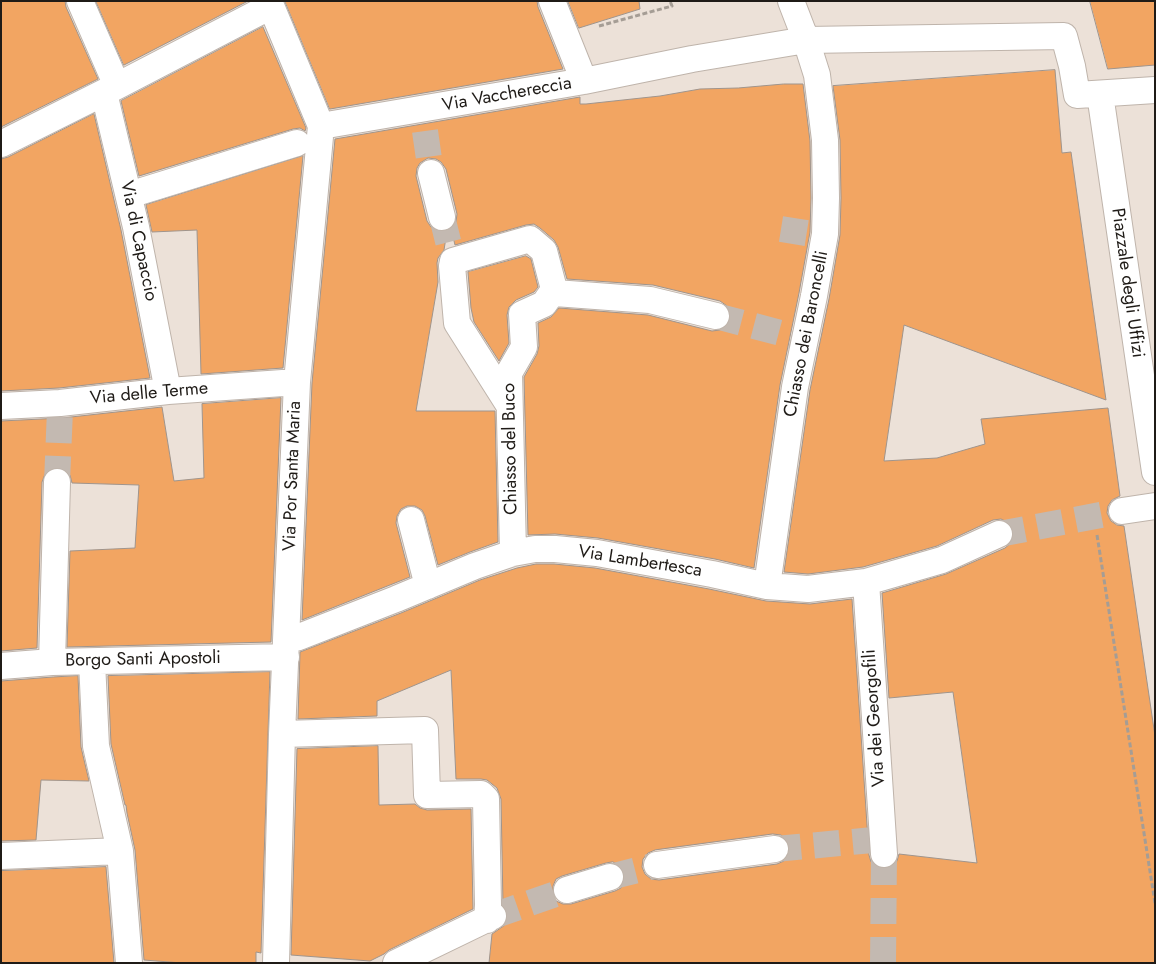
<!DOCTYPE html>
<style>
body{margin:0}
#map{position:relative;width:1156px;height:964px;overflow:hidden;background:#ece1d8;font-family:Jost,sans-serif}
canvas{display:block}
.frame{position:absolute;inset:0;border:2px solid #1f1b17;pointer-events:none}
</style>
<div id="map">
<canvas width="1156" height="964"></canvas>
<div class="frame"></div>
</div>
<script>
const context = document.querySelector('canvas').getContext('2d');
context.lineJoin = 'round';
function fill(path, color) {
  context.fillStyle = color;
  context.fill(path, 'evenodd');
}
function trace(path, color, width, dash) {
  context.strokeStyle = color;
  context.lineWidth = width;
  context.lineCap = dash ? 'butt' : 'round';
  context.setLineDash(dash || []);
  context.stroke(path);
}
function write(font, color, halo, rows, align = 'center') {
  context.font = font + ' Jost,sans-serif';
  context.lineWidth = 4.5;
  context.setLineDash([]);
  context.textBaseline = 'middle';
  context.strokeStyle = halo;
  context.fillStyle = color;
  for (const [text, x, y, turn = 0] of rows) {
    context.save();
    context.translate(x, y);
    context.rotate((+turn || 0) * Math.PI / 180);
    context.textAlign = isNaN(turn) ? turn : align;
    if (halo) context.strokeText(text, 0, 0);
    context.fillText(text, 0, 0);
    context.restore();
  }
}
const building = new Path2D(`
 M 1,1 L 65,1 L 66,7 L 98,79 L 1,127 Z
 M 96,1 L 248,1 L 124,65 Z
 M 285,1 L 537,1 L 538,7 L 563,69 L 330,109 Z
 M 568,1 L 639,1 L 640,9 L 579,28 Z
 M 1090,1 L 1155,1 L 1155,65 L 1108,69 Z
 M 263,27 L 306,128 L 305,131 L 300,128 L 293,129 L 139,176 L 121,101 Z
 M 1055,70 L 1062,153 L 1071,152 L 1106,400 L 904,325 L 884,461 L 937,458 L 985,444 L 981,419 L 1108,408 L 1120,496 L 1112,500 L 1108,506 L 1107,513 L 1111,521 L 1117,525 L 1124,526 L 1155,736 L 1155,963 L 489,963 L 492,934 L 505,925 L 508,917 L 507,910 L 503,905 L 501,799 L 497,788 L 487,780 L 481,779 L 456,779 L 451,670 L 377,701 L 377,716 L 298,719 L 300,652 L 401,613 L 480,580 L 517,568 L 536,564 L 554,564 L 595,568 L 709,589 L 766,601 L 810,604 L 852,599 L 869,855 L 871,862 L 877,867 L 885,869 L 893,866 L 897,861 L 899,854 L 977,863 L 953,692 L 889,698 L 882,593 L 946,574 L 1005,548 L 1011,543 L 1014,536 L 1012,527 L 1007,522 L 1001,519 L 993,520 L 937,546 L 863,567 L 808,574 L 784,572 L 810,390 L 829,299 L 840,235 L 841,198 L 840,140 L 833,86 ZM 773,834 L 781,835 L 787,840 L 790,847 L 789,855 L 784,861 L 777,864 L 659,880 L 651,879 L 645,874 L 642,867 L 643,859 L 648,853 L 655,850 ZM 613,862 L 621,866 L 624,873 L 624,881 L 621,888 L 615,891 L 571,904 L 563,904 L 556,901 L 553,895 L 553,886 L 556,879 L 562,876 L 606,863 Z
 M 784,84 L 803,84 L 810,141 L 811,198 L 810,232 L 799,293 L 780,385 L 754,568 L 715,559 L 598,538 L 555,534 L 528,535 L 524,377 L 537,354 L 539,346 L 538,323 L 551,317 L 559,308 L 648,315 L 712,331 L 720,330 L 727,326 L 730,320 L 730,312 L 727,306 L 720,301 L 653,285 L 567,279 L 558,247 L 554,240 L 540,228 L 534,224 L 526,225 L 455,245 L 451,229 L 456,222 L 457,214 L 446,169 L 441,162 L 436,159 L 428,158 L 420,163 L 417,168 L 416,176 L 427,221 L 431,227 L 437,231 L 447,231 L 444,250 L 438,258 L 437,263 L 438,282 L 416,411 L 495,411 L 498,542 L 470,552 L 438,565 L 425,516 L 422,510 L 415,506 L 407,506 L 401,509 L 397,516 L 396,523 L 410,577 L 302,620 L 312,383 L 335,139 L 580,97 L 580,104 L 586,104 L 660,96 L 700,89 L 738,88 Z
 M 94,114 L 121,230 L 150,378 L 59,388 L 1,391 L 1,159 L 8,157 Z
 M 303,156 L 283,368 L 201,374 L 197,230 L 152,232 L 146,205 Z
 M 526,256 L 531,259 L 538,287 L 534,292 L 516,300 L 509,307 L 507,315 L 509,343 L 499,361 L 474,322 L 471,308 L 468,272 Z
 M 281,398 L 271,642 L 67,647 L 70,551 L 135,548 L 139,485 L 72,483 L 70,475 L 65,470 L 57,467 L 49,469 L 45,474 L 42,482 L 37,648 L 1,651 L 1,421 L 62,418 L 162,407 L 174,481 L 204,478 L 202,404 Z
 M 270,672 L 261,953 L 256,952 L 256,963 L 182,963 L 144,960 L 135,850 L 127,813 L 126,805 L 125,805 L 111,744 L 108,676 Z
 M 78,676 L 81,747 L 89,781 L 41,780 L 36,840 L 1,841 L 1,681 L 53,677 Z
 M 378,746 L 379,805 L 415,804 L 420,808 L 427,810 L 471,809 L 473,909 L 389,950 L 384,954 L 370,961 L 291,955 L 297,749 Z
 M 106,867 L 114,963 L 1,963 L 1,871 Z`);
const pedestrianTunnel = new Path2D(`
 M 425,131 L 431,173
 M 442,217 L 453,261
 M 781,229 L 819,235 L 825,234
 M 716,316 L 796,337
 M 57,482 L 60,410
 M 999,534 L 1122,511
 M 775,849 L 873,840
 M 610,877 L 657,865
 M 493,916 L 567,890
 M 883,963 L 884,854`);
const path = new Path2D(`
 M 599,26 L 672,6 L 670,1
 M 1097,535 L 1155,903`);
const pedestrian = new Path2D(`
 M 80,1 L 117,86
 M 269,1 L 321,126 L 297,382 L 282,734 L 276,963
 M 552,1 L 584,81
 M 791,1 L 806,40 L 1064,36 L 1072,66 L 1077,95 L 1155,90
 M 104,93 L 136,227 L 168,391
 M 1100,94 L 1155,472
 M 321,126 L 584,81 L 692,59 L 806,40 L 817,75 L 825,140 L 826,198 L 825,234 L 814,296 L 795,387 L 767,586
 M 1,144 L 117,86 L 271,6
 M 431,173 L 442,217
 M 129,195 L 297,143
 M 509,405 L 457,323 L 452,266 L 453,261 L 530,239 L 544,251 L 555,293
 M 1,406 L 60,403 L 168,391 L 297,382
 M 1122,511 L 1155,506
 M 411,520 L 428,586
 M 513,553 L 509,373 L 524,347 L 522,314 L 544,304 L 551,294 L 555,293 L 650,300 L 716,316
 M 866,582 L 884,854
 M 286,640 L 299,637 L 396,599 L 475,566 L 513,553 L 535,549 L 555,549 L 597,553 L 712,574 L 767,586 L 808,589 L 866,582 L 942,560 L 999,534
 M 52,662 L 57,482
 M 92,662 L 96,746 L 120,851 L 129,963
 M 1,666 L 52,662 L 286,657
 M 282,734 L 425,730 L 427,795 L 481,794 L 486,799 L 488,905 L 487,920
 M 1,856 L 120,851
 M 657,865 L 775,849
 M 567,890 L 610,877
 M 396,963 L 493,916`);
const streetNames = [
 ["Via Vacchereccia",507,95,-10],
 ["Via di Capaccio",138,241,78],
 ["Piazzale degli Uffizi",1127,283,82],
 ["Chiasso dei Baroncelli",807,334,-79],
 ["Via delle Terme",149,394,-5],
 ["Chiasso del Buco",511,449,-91],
 ["Via Por Santa Maria",293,476,-88],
 ["Via Lambertesca",640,562,9],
 ["Borgo Santi Apostoli",143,660,-1],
 ["Via dei Georgofili",875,718,-94]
];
fill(building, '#f2a562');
trace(building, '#9f948c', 1);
trace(pedestrianTunnel, '#c3b9b1', 26, [26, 13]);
trace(pedestrian, '#bfb4ab', 28);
trace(path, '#a59d95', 3, [5, 2.5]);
trace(pedestrian, '#fff', 26);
write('18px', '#1f1b17', '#fff', streetNames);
</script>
